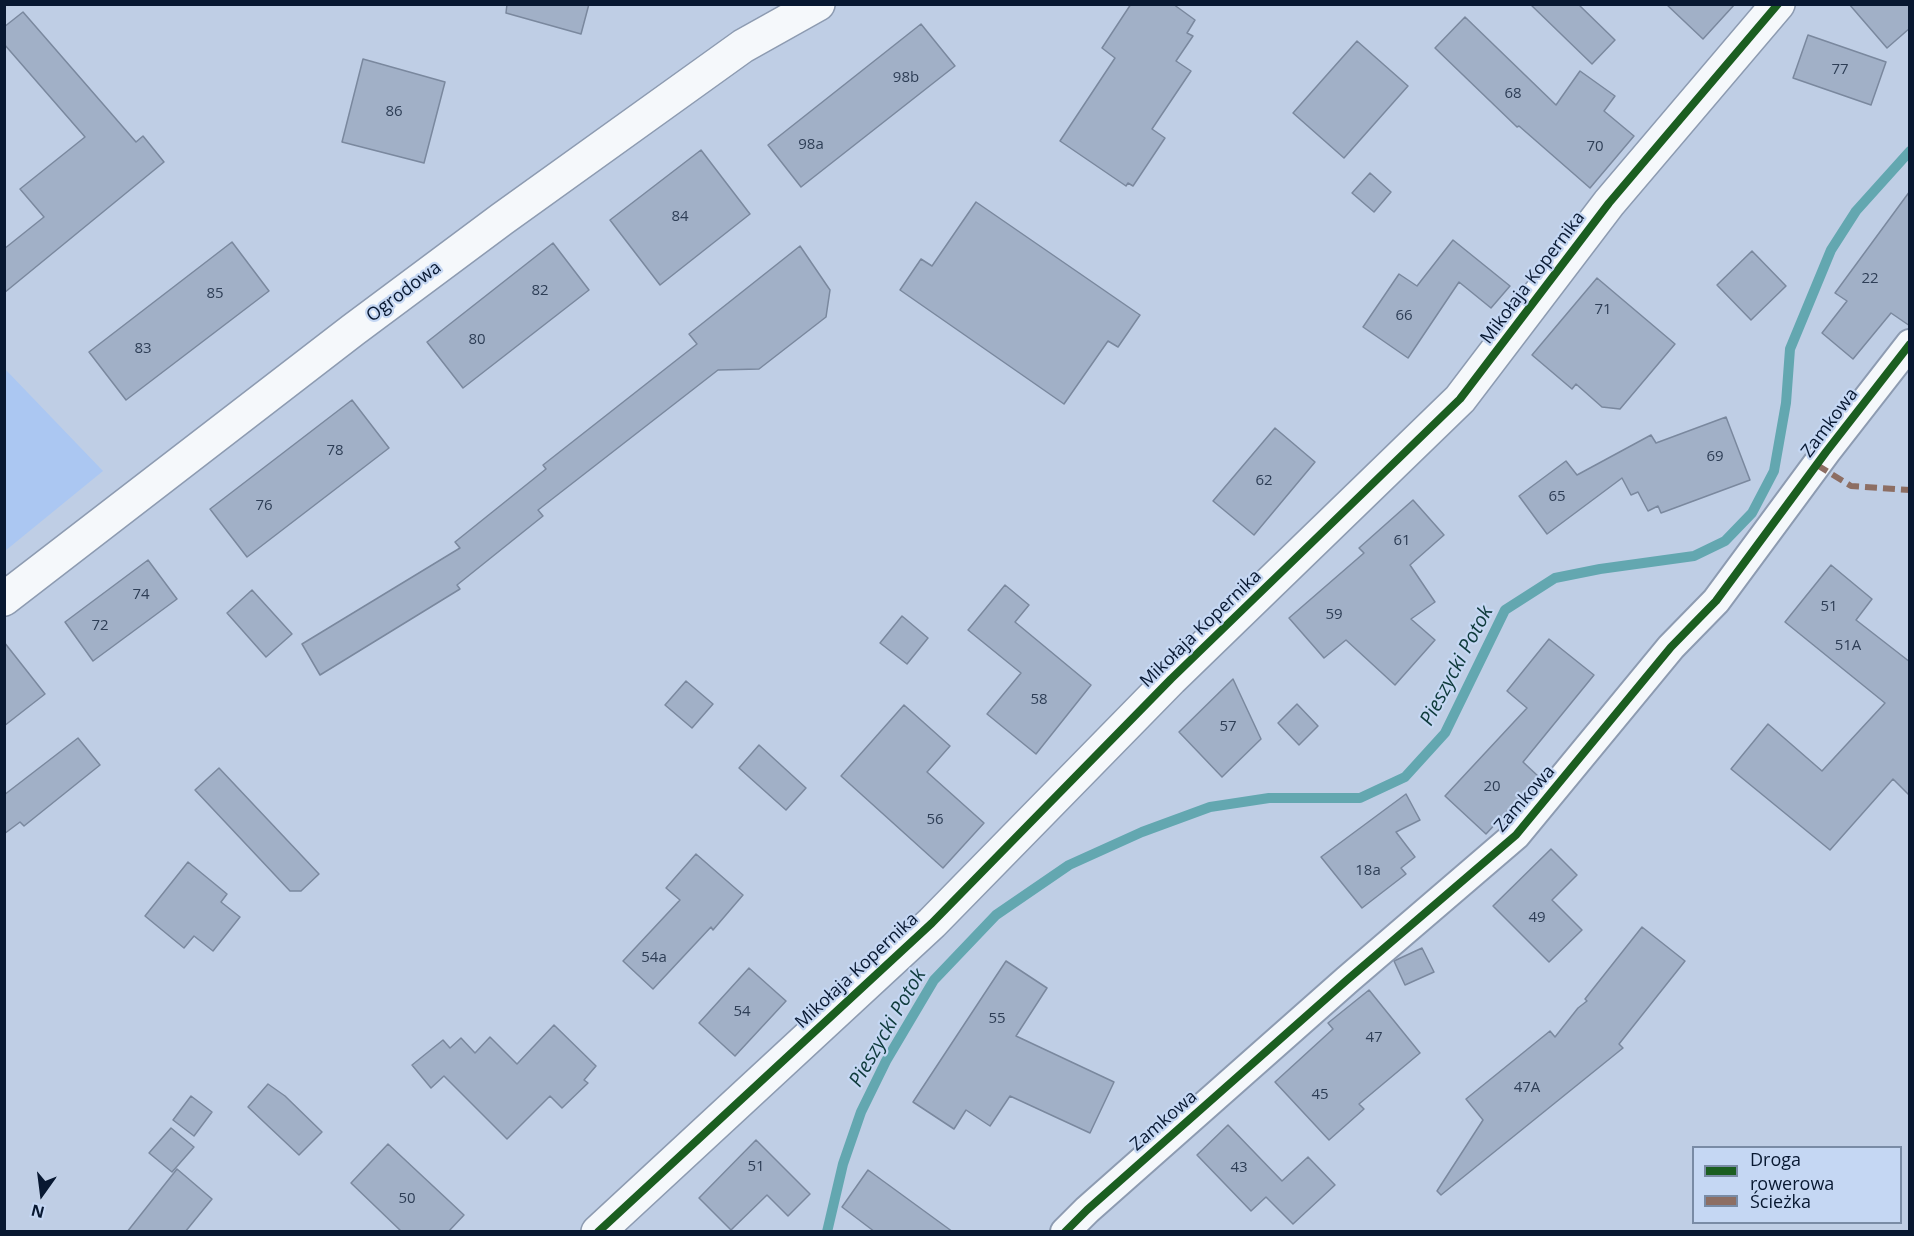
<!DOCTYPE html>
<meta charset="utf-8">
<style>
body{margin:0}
#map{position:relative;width:1914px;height:1236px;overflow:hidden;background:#bfcee5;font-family:"Open Sans",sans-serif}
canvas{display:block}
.frame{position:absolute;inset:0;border:6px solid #081831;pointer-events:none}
.legend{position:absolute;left:1692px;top:1146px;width:210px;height:78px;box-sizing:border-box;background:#c5d7f3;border:2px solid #798ba5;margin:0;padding:8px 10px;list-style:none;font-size:18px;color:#081831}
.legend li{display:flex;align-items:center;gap:12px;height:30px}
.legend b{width:30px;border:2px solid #798ba5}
.north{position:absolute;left:12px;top:1164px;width:60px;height:60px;-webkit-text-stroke:4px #c5d7f3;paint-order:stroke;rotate:194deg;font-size:16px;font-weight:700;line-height:24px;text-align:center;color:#081831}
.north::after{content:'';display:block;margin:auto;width:21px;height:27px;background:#081831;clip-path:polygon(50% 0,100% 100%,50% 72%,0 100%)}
</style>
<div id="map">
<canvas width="1914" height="1236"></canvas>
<div class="frame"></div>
<ul class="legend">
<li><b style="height:8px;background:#1b5e20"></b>Droga rowerowa</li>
<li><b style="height:8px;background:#8d6e63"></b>Ścieżka</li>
</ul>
<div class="north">N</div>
</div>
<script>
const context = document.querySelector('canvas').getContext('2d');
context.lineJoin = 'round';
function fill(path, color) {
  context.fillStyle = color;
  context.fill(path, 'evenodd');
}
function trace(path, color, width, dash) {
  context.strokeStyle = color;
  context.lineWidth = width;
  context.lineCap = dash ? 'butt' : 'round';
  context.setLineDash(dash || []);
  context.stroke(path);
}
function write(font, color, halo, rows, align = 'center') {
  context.font = font + ' "Open Sans",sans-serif';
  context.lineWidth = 4.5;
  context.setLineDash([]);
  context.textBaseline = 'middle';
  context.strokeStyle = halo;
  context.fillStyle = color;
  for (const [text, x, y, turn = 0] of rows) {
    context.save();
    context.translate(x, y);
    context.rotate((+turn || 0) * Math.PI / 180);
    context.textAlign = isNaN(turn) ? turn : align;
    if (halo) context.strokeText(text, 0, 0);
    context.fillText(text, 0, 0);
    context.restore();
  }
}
const built = new Path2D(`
 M 5,369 L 103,471 L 5,551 L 4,551 Z`);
const stream = new Path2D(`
 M 827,1232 L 843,1164 L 861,1112 L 886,1061 L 934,980 L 996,915 L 1069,865 L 1142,832 L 1210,807 L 1269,798 L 1360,798 L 1405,777 L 1445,733 L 1505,610 L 1555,578 L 1600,569 L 1694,556 L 1725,541 L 1752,513 L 1774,471 L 1786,403 L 1790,349 L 1831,250 L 1856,211 L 1910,151`);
const building = new Path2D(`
 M 507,4 L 589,4 L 581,34 L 506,13 Z
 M 1131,4 L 1173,4 L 1195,20 L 1187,33 L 1193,36 L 1176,61 L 1191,71 L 1152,129 L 1165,138 L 1133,186 L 1128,183 L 1126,186 L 1060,141 L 1115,58 L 1102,48 Z
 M 1530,4 L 1578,4 L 1615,40 L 1592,64 Z
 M 1666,4 L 1735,4 L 1703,39 Z
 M 1849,4 L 1910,4 L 1910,28 L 1887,48 Z
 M 23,12 L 136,142 L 143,136 L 164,162 L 4,293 L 4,249 L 44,217 L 20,189 L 85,137 L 4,44 L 4,27 Z
 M 1465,17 L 1556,105 L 1580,71 L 1615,96 L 1604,111 L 1634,136 L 1590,188 L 1519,126 L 1517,127 L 1435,48 Z
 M 921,24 L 955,66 L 801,187 L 768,145 Z
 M 1808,35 L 1886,62 L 1871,105 L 1793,78 Z
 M 1357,41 L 1408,86 L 1344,158 L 1293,113 Z
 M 363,59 L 445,82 L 424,163 L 342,142 Z
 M 701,150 L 750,214 L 660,285 L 610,220 Z
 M 1370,173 L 1391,192 L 1374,212 L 1352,193 Z
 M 1910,191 L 1910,326 L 1891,313 L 1853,359 L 1822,333 L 1847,301 L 1835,293 Z
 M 976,202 L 1140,315 L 1118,347 L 1108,341 L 1064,404 L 900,290 L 921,259 L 932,266 Z
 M 1453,240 L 1510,286 L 1491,308 L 1459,282 L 1408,358 L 1363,327 L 1399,274 L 1417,286 Z
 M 232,242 L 269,291 L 126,400 L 89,352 Z
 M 553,243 L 589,290 L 463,388 L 427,342 Z
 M 800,246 L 830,290 L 826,317 L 759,369 L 718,370 L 538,510 L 543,516 L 457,585 L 460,589 L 320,675 L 302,644 L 460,548 L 455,542 L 546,469 L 543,465 L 697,344 L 689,334 Z
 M 1752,251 L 1786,286 L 1751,320 L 1717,285 Z
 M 1597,278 L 1675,344 L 1620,409 L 1602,407 L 1576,384 L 1572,389 L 1532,355 Z
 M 352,400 L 389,448 L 247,557 L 210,509 Z
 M 1726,417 L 1750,480 L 1661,513 L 1658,506 L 1648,511 L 1638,492 L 1631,495 L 1622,478 L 1547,534 L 1519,496 L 1566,461 L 1577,475 L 1651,435 L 1656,443 Z
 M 1275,428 L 1315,462 L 1254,535 L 1213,501 Z
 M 1413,500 L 1444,535 L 1410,565 L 1435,602 L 1411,619 L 1435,640 L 1395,685 L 1346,640 L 1324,658 L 1289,618 L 1364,553 L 1359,548 Z
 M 148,560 L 177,599 L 93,661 L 65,622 Z
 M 1831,565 L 1872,599 L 1856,620 L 1910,662 L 1910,796 L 1893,779 L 1830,850 L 1731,769 L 1768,724 L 1822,771 L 1885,703 L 1785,622 Z
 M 1005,585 L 1029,605 L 1015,622 L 1091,685 L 1036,754 L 987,714 L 1021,673 L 968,630 Z
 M 252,590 L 292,634 L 266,657 L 227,613 Z
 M 902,616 L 928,638 L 907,664 L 880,643 Z
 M 1549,639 L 1594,675 L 1523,762 L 1539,777 L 1486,834 L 1445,796 L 1527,708 L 1507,691 Z
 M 4,642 L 45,694 L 4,726 Z
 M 1233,679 L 1261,739 L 1222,777 L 1179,732 Z
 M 686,681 L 713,704 L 692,728 L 665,705 Z
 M 1297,704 L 1318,726 L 1299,745 L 1278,723 Z
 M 904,705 L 950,746 L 927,772 L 984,823 L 943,868 L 841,776 Z
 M 78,738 L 100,765 L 24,826 L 20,822 L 4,834 L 4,795 Z
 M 759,745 L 806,788 L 786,810 L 739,768 Z
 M 219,768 L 319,874 L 301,891 L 290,891 L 195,790 Z
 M 1406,794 L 1420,820 L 1396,832 L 1415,857 L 1401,868 L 1406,874 L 1362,908 L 1321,857 Z
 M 1551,849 L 1577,875 L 1552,900 L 1582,930 L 1549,962 L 1493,906 Z
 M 696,854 L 743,895 L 713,930 L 711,927 L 653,989 L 623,961 L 680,900 L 666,888 Z
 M 188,862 L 227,894 L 221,902 L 240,917 L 213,951 L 194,936 L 184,948 L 145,916 Z
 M 1642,927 L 1685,961 L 1619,1044 L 1623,1048 L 1441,1195 L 1437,1191 L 1483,1120 L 1466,1099 L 1550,1031 L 1555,1037 L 1578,1008 L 1587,1001 L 1585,999 Z
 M 1422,948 L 1434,972 L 1405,985 L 1394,961 Z
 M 1006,961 L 1047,988 L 1016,1036 L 1114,1082 L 1090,1133 L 1010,1096 L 990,1126 L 966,1110 L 954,1129 L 913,1102 Z
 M 749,968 L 786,1001 L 735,1056 L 699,1023 Z
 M 1369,990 L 1420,1053 L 1359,1104 L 1364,1109 L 1329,1140 L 1275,1082 L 1333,1029 L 1328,1023 Z
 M 554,1025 L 596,1066 L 584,1080 L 588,1083 L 562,1108 L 550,1096 L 507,1139 L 444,1076 L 431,1088 L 412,1065 L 443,1040 L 450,1048 L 461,1038 L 475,1053 L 490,1037 L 517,1064 Z
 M 268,1084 L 285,1096 L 322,1132 L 299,1155 L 248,1107 Z
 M 191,1096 L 212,1112 L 194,1136 L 173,1120 Z
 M 1228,1125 L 1282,1181 L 1308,1157 L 1335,1185 L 1293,1224 L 1266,1197 L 1251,1211 L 1197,1155 Z
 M 171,1128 L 194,1147 L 172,1172 L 149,1153 Z
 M 756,1140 L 810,1194 L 788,1216 L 767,1195 L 731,1230 L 699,1198 Z
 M 388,1144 L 464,1215 L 448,1232 L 402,1232 L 351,1183 Z
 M 177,1169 L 212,1199 L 185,1232 L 127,1232 Z
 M 868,1170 L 953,1232 L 875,1232 L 842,1207 Z`);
const minor = new Path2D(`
 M 1065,1232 L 1087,1210 L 1347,980 L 1516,835 L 1671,647 L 1716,601 L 1826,452 L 1910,344`);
const tertiary = new Path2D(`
 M 4,599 L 353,330 L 502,219 L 743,46 L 818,4
 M 598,1232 L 932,923 L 1171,679 L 1460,399 L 1609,203 L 1778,4`);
const quiet = new Path2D(`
 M 1817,465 L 1851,486 L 1910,490`);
const cycleway = new Path2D(`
 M 598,1232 L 932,923 L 1171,679 L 1460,399 L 1609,203 L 1778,4
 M 1065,1232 L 1087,1210 L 1347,980 L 1516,835 L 1671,647 L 1716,601 L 1826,452 L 1910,344`);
const numberNames = [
 ["77",1840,70],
 ["98b",906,78],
 ["68",1513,94],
 ["86",394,112],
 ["98a",811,145],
 ["70",1595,147],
 ["84",680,217],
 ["22",1870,279],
 ["82",540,291],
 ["85",215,294],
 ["71",1603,310],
 ["66",1404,316],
 ["80",477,340],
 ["83",143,349],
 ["78",335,451],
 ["69",1715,457],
 ["62",1264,481],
 ["65",1557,497],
 ["76",264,506],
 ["61",1402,541],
 ["74",141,595],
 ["51",1829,607],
 ["59",1334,615],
 ["72",100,626],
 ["51A",1848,646],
 ["58",1039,700],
 ["57",1228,727],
 ["20",1492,787],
 ["56",935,820],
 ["18a",1368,871],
 ["49",1537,918],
 ["54a",654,958],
 ["54",742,1012],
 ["55",997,1019],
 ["47",1374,1038],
 ["47A",1527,1088],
 ["45",1320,1095],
 ["51",756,1167],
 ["43",1239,1168],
 ["50",407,1199]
];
const streetNames = [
 ["Mikołaja Kopernika",1533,278,-53],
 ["Ogrodowa",404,292,-37],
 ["Zamkowa",1830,423,-53],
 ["Mikołaja Kopernika",1201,629,-44],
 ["Zamkowa",1525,799,-49],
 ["Mikołaja Kopernika",857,971,-43],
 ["Zamkowa",1164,1121,-41]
];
const waterNames = [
 ["Pieszycki Potok",1457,666,-62],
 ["Pieszycki Potok",888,1028,-60]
];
fill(built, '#abc7f2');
trace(stream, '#63a7b0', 10);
fill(building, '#a1b0c7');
trace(building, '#7a889e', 1.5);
trace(minor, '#8d9bb1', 32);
trace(tertiary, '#8d9bb1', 36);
trace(minor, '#f5f8fb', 28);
trace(tertiary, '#f5f8fb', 33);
trace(quiet, '#8d6e63', 6, [12, 6]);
trace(cycleway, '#1b5e20', 8);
write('15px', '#2e3e56', null, numberNames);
write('18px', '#081831', '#c5d7f3', streetNames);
write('italic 20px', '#0e3a3b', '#c5d7f3', waterNames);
</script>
